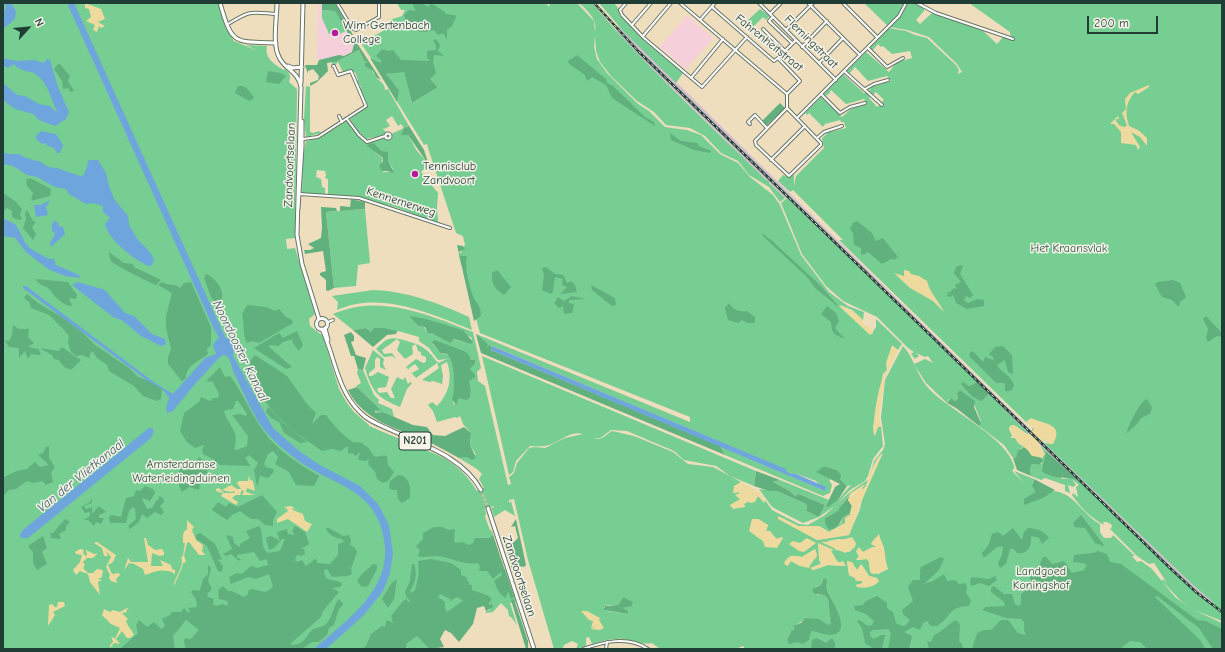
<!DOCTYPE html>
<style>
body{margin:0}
#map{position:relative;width:1225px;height:652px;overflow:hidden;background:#eedebe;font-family:"Comic Neue",sans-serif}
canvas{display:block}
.frame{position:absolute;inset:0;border:4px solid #1f3d34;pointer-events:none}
.north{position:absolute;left:8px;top:8px;width:40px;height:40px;-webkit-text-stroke:3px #f7f3e8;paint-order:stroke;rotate:63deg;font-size:11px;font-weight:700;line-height:16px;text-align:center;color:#1f3d34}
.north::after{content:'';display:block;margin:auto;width:14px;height:18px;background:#1f3d34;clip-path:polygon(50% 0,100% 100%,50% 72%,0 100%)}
.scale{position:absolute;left:1087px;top:16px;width:71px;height:18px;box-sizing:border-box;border:2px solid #1f3d34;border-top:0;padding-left:5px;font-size:12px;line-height:14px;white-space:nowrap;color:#1f3d34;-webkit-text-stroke:3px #f7f3e8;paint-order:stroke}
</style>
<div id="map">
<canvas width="1225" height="652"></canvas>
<div class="frame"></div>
<div class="north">N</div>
<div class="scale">200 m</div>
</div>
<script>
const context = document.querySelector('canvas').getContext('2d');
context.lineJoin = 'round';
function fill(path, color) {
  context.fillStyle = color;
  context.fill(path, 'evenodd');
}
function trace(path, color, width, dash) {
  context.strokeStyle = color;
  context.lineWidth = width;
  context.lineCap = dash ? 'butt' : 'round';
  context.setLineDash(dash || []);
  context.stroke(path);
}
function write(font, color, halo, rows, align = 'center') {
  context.font = font + ' "Comic Neue",sans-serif';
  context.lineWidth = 3;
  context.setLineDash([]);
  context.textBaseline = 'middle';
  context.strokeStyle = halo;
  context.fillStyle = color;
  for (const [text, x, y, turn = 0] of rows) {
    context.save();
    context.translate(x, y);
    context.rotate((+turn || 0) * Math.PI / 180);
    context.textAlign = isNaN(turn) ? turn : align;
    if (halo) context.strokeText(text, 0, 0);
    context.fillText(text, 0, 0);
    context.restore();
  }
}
const built = new Path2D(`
 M 318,4 L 335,4 L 360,48 L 338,60 L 317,59 Z
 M 687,15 L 713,38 L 686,69 L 660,47 Z`);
const industrial = new Path2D(`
 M 619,26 L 1043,442 L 1192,584 L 1213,601 L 1215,607 L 1198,593 L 1040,445 L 787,198 L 785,198 L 769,183 L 770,181 L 765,179 L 651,68 L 622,39 L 616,29 Z`);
const green = new Path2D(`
 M 3,3 L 218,3 L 226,29 L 234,41 L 258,51 L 246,45 L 267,46 C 264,58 275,65 284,70 L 285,69 C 290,73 291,76 289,82 L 297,89 L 295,229 L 295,238 L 286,239 L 287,249 L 295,248 L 315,314 L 309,319 L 310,326 L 323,336 L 339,389 L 347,403 L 354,412 L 369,425 L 369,426 L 409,443 L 410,445 L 421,450 L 422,449 C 446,456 464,469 477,491 L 484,488 L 479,479 L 482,474 L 477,469 L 459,458 L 476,455 L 470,445 L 471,433 L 463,424 L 460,416 L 457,418 L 455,417 L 437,422 L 433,411 L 428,405 L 432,402 L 437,406 C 449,394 453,378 447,362 L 441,365 L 443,376 L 442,384 L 433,381 L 430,382 L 422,380 L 439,368 L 437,363 L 416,378 L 410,371 L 412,373 L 419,369 L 415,364 L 409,368 L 409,370 L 406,367 L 416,359 L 423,363 L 426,362 L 426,357 L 421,355 L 421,352 L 418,351 L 416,344 L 412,346 L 413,354 L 405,359 L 397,350 L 400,342 L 397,339 L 382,350 L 384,354 L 392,353 L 396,359 L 392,356 L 384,357 L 376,349 C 389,336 391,337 407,341 C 424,346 427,349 438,363 L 447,359 L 438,360 L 429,348 L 419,341 L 419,337 L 398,331 L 396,334 L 397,331 L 371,332 L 366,328 L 353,330 L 333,314 C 380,293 429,315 473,332 L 481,368 L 477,372 L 478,381 L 485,386 L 508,485 L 511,484 L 509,477 L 514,473 L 517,463 L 529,448 L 535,447 L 545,448 L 565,438 L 583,434 C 570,430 560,442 549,445 C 543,447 536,446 530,446 L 516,461 L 513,472 L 509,475 L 482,356 L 756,471 L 754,486 L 730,476 L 716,466 L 684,460 L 674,451 L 627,431 L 611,430 L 600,438 L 594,438 C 602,441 605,435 612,431 L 634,436 L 673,452 L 688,464 L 713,467 L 741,482 L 735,486 L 734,493 L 738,492 L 740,493 L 741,507 L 745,507 L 744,504 L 758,496 L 764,502 L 765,500 L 772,510 L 799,524 L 808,525 L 825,515 L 849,493 L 869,479 L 874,461 L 883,450 L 885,444 L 881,418 L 885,380 L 903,346 C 914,357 917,377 930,390 C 951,411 1007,438 1014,466 C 1015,472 1012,466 1013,472 L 1024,483 L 1014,471 L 1034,479 L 1032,483 L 1035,492 L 1028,497 C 1034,495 1042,491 1049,491 C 1072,489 1081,513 1100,524 L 1100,532 L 1104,538 L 1111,538 L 1113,535 L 1135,556 L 1132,556 L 1137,562 L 1141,561 L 1152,569 L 1175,597 L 1192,609 L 1180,600 L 1162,581 L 1163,579 L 1167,583 L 1154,563 L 1149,564 L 1137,556 L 1109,528 L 1111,529 L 1112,525 L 1107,522 L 1103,522 L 1104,525 C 1090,517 1081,508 1072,495 L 1073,493 L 1078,497 L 1076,487 L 1079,485 L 1072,479 L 1076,485 L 1073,487 L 1068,485 L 1070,493 L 1065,491 L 1065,485 L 1045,478 L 1041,480 L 1031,476 L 1030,469 L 1032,464 L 1039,465 L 1042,463 L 1042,458 L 1045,454 L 1040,445 L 1046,451 L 1062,479 L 1071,478 L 1079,481 L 1198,593 L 1214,606 L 1212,601 L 1192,584 L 1043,442 L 1048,444 L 1046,439 L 1041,442 L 1031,432 L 1033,427 L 1026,422 L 839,240 L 843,240 L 793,190 L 790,192 L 778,181 L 783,175 L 790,177 L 794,174 L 794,186 L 796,176 L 824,148 L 822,138 L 830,131 L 831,132 L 846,128 L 844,122 L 841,122 L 840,120 L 825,124 L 823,127 L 809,113 L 807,115 L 805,113 L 821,97 L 842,117 L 851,109 L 867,104 L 864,99 L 846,104 L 831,90 L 829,94 L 825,96 L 824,94 L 843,74 L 864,93 L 868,93 L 871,96 L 869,98 L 877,107 L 884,100 L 876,92 L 873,95 L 869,90 L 872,87 L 891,81 L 887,76 L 868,81 L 855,67 L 849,74 L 847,71 L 866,52 L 889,72 L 897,62 L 912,58 L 910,51 L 892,54 L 883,46 L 881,47 L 878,44 L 872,51 L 869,49 L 889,28 L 906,31 L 915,35 L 927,38 L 956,65 L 959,70 L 958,74 L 962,72 L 957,64 L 929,37 L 907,30 L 890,27 L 901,16 L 908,3 L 914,3 L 924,8 L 924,11 L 916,20 L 920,24 L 932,13 L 981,29 L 997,44 L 1003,37 L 1011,39 L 1010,32 L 969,3 L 1222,3 L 1222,621 L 1194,610 L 1222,623 L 1222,629 L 1220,630 L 1206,621 L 1222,649 L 745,649 L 743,646 L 735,649 L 660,649 L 652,643 C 641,645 636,641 624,639 C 613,638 603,641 592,644 L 589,637 L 586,638 L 586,646 L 576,649 L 578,644 L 572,641 L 564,645 L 562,649 L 554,649 L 528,560 L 514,499 L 509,500 L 509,503 L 511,501 L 515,516 L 505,510 L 494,517 L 491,507 L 494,508 L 493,506 L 485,509 L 486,514 L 485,517 L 490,530 L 492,531 L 503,570 L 505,569 L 516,602 L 510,603 L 517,625 L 512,618 L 509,616 L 508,610 L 501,603 L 493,612 L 486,613 L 486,611 L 490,610 L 489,603 L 492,600 L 418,637 L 429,649 L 407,649 L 408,647 L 403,649 L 3,649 ZM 409,316 L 452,327 L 472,338 L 470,344 L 432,333 L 428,334 L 424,327 L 418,326 ZM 435,340 L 460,351 L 471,360 L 475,359 L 475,364 L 470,369 L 471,372 L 468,383 L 471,387 L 470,397 L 459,398 L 454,405 C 452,399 454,398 455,393 C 456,388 452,359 449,355 L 440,353 L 433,344 ZM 882,453 L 862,500 L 860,509 L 849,535 L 817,540 L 778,516 L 798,526 L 819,526 L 829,532 L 845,523 L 851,514 L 839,508 L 851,493 L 864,485 L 861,490 C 871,486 870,469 876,461 C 877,458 880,456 882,453 ZM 834,513 L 849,515 L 843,517 L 841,523 L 831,530 L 825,518 ZM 758,519 L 768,525 L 766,531 L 769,531 L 780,542 L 779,544 L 774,547 L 756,536 L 755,533 ZM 875,538 L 884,547 L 884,556 L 888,569 L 878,574 L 871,573 L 869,562 L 867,559 L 856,560 L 862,552 L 876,548 L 876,546 L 871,544 ZM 838,539 L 847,540 L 855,547 L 849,552 L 836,550 L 828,541 ZM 818,543 L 831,551 L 837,561 L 845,566 L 828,565 L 813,570 L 815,566 L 821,564 ZM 815,549 L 817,555 L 811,564 L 800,566 L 791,561 L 784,562 L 792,556 L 802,557 ZM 847,561 L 857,570 L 862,565 L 869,576 L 877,578 L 857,587 L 856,585 L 863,583 L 862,581 L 856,581 L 855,578 L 849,575 ZM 823,580 L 827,584 L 827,589 L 839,615 L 831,620 L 828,599 L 824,595 L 817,595 L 815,587 L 821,585 ZM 623,597 L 633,605 L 623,608 L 628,614 L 607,611 L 604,607 L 607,605 L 618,605 ZM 807,618 L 809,619 L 813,631 L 787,640 L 791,631 L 794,631 L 793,627 Z
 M 397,3 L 546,3 L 549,7 L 550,3 L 577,3 L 594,21 L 595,32 C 598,20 588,11 579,3 L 592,3 C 645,66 706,121 765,179 L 770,181 L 769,183 L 785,198 L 780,202 L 769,187 L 749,175 L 738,161 L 721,153 L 705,136 L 690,128 L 666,125 L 654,112 L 637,101 L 611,76 L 600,62 L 596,51 L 595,36 L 594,47 L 597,59 L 607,73 L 638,104 L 649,111 L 665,127 L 687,130 L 701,135 L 720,154 L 738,163 L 750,177 L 773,195 L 780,205 L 801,255 L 829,292 L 848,306 L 864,312 L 863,320 L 852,310 L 840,305 L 872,333 L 876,327 L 876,319 L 902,344 L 898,350 L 896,349 L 886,363 L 887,370 L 883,374 L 873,427 L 874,436 L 869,447 L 878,427 L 881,427 L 883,446 L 873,459 L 868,476 L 865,481 L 850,490 L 836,505 L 819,517 L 803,523 L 772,507 L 759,489 L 777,491 L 806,504 L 807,506 L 806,511 L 819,517 L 825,505 L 799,494 L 795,496 L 790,491 L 773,482 L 780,480 L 829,500 L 826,506 L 838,500 L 851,485 L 847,486 L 840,479 L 837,470 L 824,466 L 817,472 L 831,479 L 829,480 L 832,485 L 830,493 L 823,496 L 725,455 L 720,446 L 825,491 L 816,481 L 794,473 L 791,474 L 786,471 L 785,469 L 490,345 L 486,348 L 487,344 L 476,334 L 690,422 L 690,417 L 480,333 L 459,256 L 465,245 L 463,236 L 456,233 L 428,148 L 427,144 L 424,145 L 393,95 L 397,101 L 397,87 L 393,84 L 386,74 L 404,71 L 412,103 L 438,87 L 430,79 L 433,62 L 381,74 C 375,63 368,54 361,43 L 390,27 L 389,20 L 402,16 L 405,10 L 401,10 Z
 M 599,3 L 614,3 L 619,9 L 619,14 L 643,39 L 683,73 L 676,83 L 624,32 Z
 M 864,3 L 905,3 L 898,16 L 888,26 Z
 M 760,9 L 770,16 L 766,20 L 763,17 L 751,29 L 748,27 L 750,23 L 748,20 Z
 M 322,10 L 335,11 L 347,30 L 340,34 L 329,34 L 322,18 Z
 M 359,50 L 364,61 L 369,62 L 370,68 C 373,71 373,73 376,77 C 380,82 385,83 385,90 L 388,89 L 409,126 L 407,126 L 402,135 L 408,135 L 417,151 L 429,164 L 421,172 L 438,193 L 437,208 L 438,221 L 437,223 L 395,207 L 363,199 L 328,195 L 328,179 L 325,178 L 326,175 L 325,171 L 317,170 L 316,177 L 321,179 L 322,187 L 325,188 L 325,195 L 302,193 L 303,157 L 306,141 L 320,138 L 348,120 L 358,135 L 366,142 L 383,137 L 389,138 L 391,134 L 404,128 L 401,124 L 398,126 L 392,116 L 386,120 L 390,126 L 384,129 L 382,128 L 386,132 L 384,135 L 366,139 L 358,131 L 350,119 L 368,106 L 360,88 L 361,87 L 356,81 L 358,80 L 355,72 L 353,72 L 351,69 L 343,72 L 338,62 L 335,65 L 333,65 L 331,61 L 338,61 ZM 375,144 L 382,151 L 388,153 L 388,160 L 393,169 L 390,172 L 383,172 L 381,163 L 383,159 L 375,152 Z
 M 306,86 L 310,87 L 310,132 L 313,133 L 319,131 L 321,133 L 306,137 L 304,118 Z
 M 787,198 L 977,382 L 969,386 L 962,383 L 962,386 L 975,398 L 982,401 L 989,394 L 1028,433 L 1027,434 L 1014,425 L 1010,426 L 1009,429 L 1012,435 L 1011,438 L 1015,438 L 1018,443 L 1024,447 L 1021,448 L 1016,458 L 1013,458 L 1004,445 L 979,426 L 981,421 L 974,404 L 957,394 L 958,399 L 956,401 L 949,399 L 947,403 L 926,383 L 914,364 L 925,359 L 933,363 L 928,356 L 925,357 L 916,353 L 919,356 L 915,359 L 911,354 L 914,352 L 908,348 L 877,317 L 843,301 L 826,286 L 802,254 L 781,203 Z
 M 365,209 L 370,263 L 358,265 L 356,286 L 334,288 L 326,212 Z
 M 373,290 C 407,291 438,303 469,317 L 472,330 C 432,314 380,290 337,310 L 338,302 L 332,296 Z
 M 373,350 L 384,359 L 383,364 L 386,370 L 380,367 L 380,359 L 377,357 L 375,360 L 375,368 L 369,373 L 369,376 L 372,376 L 378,372 L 389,377 L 386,387 L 378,388 L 377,390 L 379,393 L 387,392 L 391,398 L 395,398 L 391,389 L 397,377 L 403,380 L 405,377 L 408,384 L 410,382 L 412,383 L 407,389 L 400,407 C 378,398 372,392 365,368 Z
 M 358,369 L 363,370 L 374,395 L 379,400 L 378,403 L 392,409 L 394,417 L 383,412 L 374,413 L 380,409 L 356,386 L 361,383 L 357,373 Z`);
const forest = new Path2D(`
 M 322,3 L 335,3 L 353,35 L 349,35 L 335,11 L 322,10 Z
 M 412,3 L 422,3 L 428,7 L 431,3 L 445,12 L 445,14 L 455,15 L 456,17 L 452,26 L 447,30 L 447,39 L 443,33 L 438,35 L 434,30 C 420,34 408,32 404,15 L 409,10 L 416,11 Z
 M 353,37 L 381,80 L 376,77 L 373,71 L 365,66 L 365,63 L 368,62 L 364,61 L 359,50 L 338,61 L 327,63 L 328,71 L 317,82 L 310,86 L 310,83 L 318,80 L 319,76 L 313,69 L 308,71 L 308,74 L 305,65 L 317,65 L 319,60 L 339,55 L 344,56 L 352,52 L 354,44 Z
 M 436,39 L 440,45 L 438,51 L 444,56 L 434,55 L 433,62 L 436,73 L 430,79 L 438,87 L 412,103 L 404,72 L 386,74 L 399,90 L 397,102 L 370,58 L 380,63 L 382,61 L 376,56 L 382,49 L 388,51 L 393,50 L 401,60 L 430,61 L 427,58 L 427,51 L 436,50 L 436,46 L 433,40 Z
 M 577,55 L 606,79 L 607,83 L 613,86 L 645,117 L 654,122 L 655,126 L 612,98 L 606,85 L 592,77 L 587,81 L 585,75 L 569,64 L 568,61 Z
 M 58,64 L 60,64 L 70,76 L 68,81 L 74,91 L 71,92 L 68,88 L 63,89 L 62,81 L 54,69 Z
 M 268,71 L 281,73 L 286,76 L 279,84 L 266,82 Z
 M 238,86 C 248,85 248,91 254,97 L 253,99 L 249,101 L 235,93 Z
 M 780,103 L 785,108 L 784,109 L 766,126 L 762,121 Z
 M 409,126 L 424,150 L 429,165 L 408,135 L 401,135 L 404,128 Z
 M 670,133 L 681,141 L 697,143 L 699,146 L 711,151 L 710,153 L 694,150 L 671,140 Z
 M 374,143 L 382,151 L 388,152 L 388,160 L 394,173 L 387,171 L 382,171 L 379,166 L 383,161 L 383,158 L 366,145 Z
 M 30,178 L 51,189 L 50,196 L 31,201 L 33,193 L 27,186 L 26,180 Z
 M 3,193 L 15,201 L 22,209 L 20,215 L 22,219 L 19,220 L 12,217 L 12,211 L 7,208 L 3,212 Z
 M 351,199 L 365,202 L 365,209 L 340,211 L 340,206 L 350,207 Z
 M 321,207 L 336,208 L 337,211 L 326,212 L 334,288 L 328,291 L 326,290 L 326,280 L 320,275 L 320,273 L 326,271 L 323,251 L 305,254 L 304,250 L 310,250 L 314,248 L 308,244 L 321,238 L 322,228 Z
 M 27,210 L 33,221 L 36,222 L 32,227 L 36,234 L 33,240 L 23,228 L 26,219 L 25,213 Z
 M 857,221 L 872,233 L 876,241 L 883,238 L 898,257 L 895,259 L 896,260 L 891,259 L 882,264 L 868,252 L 863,255 L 861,254 L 861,248 L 854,245 L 853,233 L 850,229 L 853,223 Z
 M 762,233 L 771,240 L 820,285 L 841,309 L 815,288 L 807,277 L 763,236 Z
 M 457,245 L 463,246 L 465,249 L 459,252 L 461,256 L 467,256 C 464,266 469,285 473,296 C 477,306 480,302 481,316 L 474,321 Z
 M 109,252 L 124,263 L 133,264 L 134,267 L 161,280 L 156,285 C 150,283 113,264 111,261 C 110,259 109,255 109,252 Z
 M 961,265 L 963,266 L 960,274 L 973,295 L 970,298 L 966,296 L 964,300 L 968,303 L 978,299 L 984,300 L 984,306 L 967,309 L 956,303 L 953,295 L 950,297 L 947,296 L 948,292 L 950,292 L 954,288 L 957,289 L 955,285 L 961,282 L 954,273 L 956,267 Z
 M 546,267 L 555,274 L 563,275 L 567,283 L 571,281 L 575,285 L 577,292 L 560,294 L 567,287 L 562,285 L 563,279 L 555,277 L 553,291 L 551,294 L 542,290 L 544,275 L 542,268 Z
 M 497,270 L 511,287 L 504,295 C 495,290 491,283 492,273 Z
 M 206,274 C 217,278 229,296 218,306 L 211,297 L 204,278 Z
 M 35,279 L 68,282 L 77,295 L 76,299 L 69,298 L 72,306 C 62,306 55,296 50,290 C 46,285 41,287 35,279 Z
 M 1173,280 L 1180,283 L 1186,297 L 1180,302 L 1179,307 L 1172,300 L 1162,297 L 1155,284 L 1158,282 Z
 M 162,282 C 168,286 175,283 180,288 L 184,283 L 191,282 L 211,327 L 211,345 L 207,349 L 208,354 C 200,361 186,365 186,378 L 182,381 L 168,364 L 168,357 L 171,349 L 166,328 L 166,316 L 172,293 L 158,285 Z
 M 591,285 L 615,298 L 616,305 L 612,306 L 592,290 Z
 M 27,294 L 38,303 L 62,317 L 82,332 L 95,345 L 129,368 L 138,377 L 152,382 L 162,389 L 161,399 L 157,401 L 143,396 L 134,386 L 109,371 L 107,365 L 97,358 L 93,352 L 91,352 L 89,358 L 82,355 L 77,356 L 71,352 L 68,343 L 69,336 L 64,330 L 49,315 L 31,308 L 30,303 L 24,298 Z
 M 572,296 L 585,299 L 569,300 L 569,303 L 574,304 L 572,313 L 564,314 L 563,306 L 559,308 L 554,303 L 558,297 L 564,301 Z
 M 729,303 C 733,310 739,312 747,311 L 755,317 L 755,323 L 747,323 L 742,320 L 738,323 L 728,320 L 725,308 Z
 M 247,305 L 266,307 L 275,311 L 279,309 L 286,317 L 292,320 L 293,323 L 259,343 L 252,341 L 247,343 C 242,334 245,324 242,314 Z
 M 827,306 L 836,313 L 839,321 L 835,328 L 844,338 C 833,335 832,333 831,322 L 821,314 Z
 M 409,316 C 427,318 445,325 463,330 L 473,342 L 470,344 L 454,339 L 450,343 L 432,333 L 428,334 L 425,327 L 418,326 Z
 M 1206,316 L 1222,333 L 1222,337 L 1217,336 L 1208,342 L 1206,338 L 1208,329 L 1203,319 Z
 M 13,325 L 19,329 L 29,329 L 28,337 L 34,343 L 28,347 L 38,349 L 41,354 L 39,355 L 31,354 L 28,359 L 25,351 L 19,358 L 19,348 L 9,347 L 4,340 L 9,341 L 12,335 Z
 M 366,328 L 371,332 L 374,328 L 384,328 L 397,331 L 396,334 L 387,335 L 373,347 L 353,330 Z
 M 297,331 L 303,345 L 299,351 L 292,342 L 293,339 L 283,342 L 279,346 L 270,345 L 269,347 L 292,367 L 286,369 L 254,348 L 279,333 L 283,338 Z
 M 351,332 L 354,336 L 354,341 L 351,342 L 356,355 L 366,358 L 363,370 L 358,369 L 354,356 L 351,356 L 344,335 Z
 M 476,334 L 488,344 L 486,348 L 489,345 L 492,346 L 491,350 L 720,446 L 725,455 L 481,353 Z
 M 435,340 L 466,352 L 469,355 L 471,360 L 475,359 L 475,364 L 470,369 L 476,376 L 469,381 L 471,389 L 470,398 L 466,400 L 459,398 L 456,405 L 452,399 C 456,391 454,359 447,354 L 440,353 L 432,342 Z
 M 1003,346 L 1012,355 L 1013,374 L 1008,372 L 1005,360 L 997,365 C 1002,374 1011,374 1014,386 L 1011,391 L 1005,391 L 1005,383 L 996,383 L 969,356 L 971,351 L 975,353 L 983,362 L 985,357 L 993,360 L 994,358 L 989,354 L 995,347 Z
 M 62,347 L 81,360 L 72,369 C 66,370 62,365 59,360 L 54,359 L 52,355 L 41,349 L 41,348 L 58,351 Z
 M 255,355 L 287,376 L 307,404 L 316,413 L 312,424 L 321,415 L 326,415 C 333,424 343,436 353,442 C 357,443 359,442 362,443 C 364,446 368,446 369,449 C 377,462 375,454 387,456 L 388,465 L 394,472 L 388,481 L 383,483 L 377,479 L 375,472 L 368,464 L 369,459 L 366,461 L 358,460 L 360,452 L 356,456 L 352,453 L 348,454 L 348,446 L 341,451 L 332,449 L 322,451 C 303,438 278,422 266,402 C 258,389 254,375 250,361 Z
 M 220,367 L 225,377 L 230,376 C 243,393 250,412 262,429 C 274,448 300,465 319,476 L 314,486 L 296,485 L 289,472 L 275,464 L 278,457 L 273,451 L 268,454 L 264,464 L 266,467 L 273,469 L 274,472 L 268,478 L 260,476 L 257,487 L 254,470 L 258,463 L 249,455 L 245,458 L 250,465 L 249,466 L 220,465 L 213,459 L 203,454 L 202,450 L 204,445 L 195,448 L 187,442 L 180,431 L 184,413 L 199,402 L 201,397 L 210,401 L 213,398 L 218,398 L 219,394 L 213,382 L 206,381 ZM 236,401 L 238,401 L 247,414 L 246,416 L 240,414 L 232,415 L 248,436 L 247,446 L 237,450 L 234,449 C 241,431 227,425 224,411 L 226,410 L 233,409 Z
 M 963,382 L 969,386 L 977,382 L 989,394 L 982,401 C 976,401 964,389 961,384 Z
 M 357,387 L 381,410 L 375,411 L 375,413 L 383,412 L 413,425 L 427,427 L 433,435 L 445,436 L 464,427 L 471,433 L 470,445 L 476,458 L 472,460 L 467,457 L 459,458 C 449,453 440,447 429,442 C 399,429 364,422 348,390 Z
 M 960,390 L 975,401 L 974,407 L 981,423 L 979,426 L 956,408 L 947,403 L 951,398 L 955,401 L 958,399 L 957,393 Z
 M 1147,399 L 1152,407 L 1150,414 L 1141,418 L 1137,424 L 1127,433 C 1127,427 1141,400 1147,399 Z
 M 268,407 L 282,422 L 307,442 L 300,443 L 284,433 L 279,422 L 271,418 L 266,412 Z
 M 49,446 L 49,458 L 55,467 L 51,473 L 53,482 L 46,485 L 42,481 L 34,483 L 27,481 L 16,489 L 9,490 L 3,496 L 4,477 L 17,471 L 27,469 L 35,462 L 40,467 L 48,465 L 46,462 L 38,455 L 43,453 L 46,447 Z
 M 1024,447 L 1027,448 L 1032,456 L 1041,457 L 1043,461 L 1039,465 L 1032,464 L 1030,469 L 1031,476 L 1017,470 L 1013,458 L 1016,458 L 1018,451 Z
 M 1046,451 L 1079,481 C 1065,475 1055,481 1042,471 Z
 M 200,457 L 207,469 L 208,476 L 203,480 L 200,475 L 195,476 L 195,483 L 200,484 L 199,490 L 189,487 L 182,492 L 179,486 L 179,468 L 184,471 Z
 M 824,466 L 837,470 L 841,475 L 840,479 L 847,486 L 838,500 L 828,507 L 826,506 L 835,487 L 840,484 L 816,472 Z
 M 756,471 L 780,480 L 773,482 L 790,491 L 795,496 L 799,494 L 825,505 L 819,517 L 806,511 L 807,506 L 806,504 L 777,491 L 769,491 L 754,486 Z
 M 398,475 C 410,476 411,488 410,498 L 402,503 L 398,499 L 397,490 L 392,490 L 389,488 L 390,481 Z
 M 1034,479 L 1055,490 L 1043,498 L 1024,505 L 1024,499 L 1035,492 L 1032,485 Z
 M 145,486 L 153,489 L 155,493 L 150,501 L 143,498 L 142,499 L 147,509 L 152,508 L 156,501 L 159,499 L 159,496 L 163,498 L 164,502 L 160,506 L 164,512 L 161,515 L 155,512 L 147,518 L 142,514 L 139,522 L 130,529 L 128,526 L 136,519 L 135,509 L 133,507 L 129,511 L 126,523 L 110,523 L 109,517 L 112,515 L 121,517 L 126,498 L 134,496 L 136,490 L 140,491 Z
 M 262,495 L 277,512 L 273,520 L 273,526 L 265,525 L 258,519 L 251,519 L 240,511 L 232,515 L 227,520 L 212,510 L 218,502 L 226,507 L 229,503 L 238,507 Z
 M 850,495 L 848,500 L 852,506 L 850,513 L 847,513 L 850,514 L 843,517 C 840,523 837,529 829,530 L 825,523 L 825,518 L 838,511 L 842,512 L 839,511 L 839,508 Z
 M 92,498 L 92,503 L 84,506 L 86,509 L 92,507 L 92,514 L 99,506 L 106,512 L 99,515 L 99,518 L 104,518 L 101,524 L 96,522 L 94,526 L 88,520 L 84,520 L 90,516 L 90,512 L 85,513 L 81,507 L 90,502 Z
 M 1081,515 L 1104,545 L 1103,546 L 1095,543 L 1085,528 L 1075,527 L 1073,523 Z
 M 65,519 L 70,522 L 66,526 L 66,530 L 59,534 L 61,539 L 51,538 L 50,533 L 53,533 Z
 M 516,519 L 526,565 L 524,567 L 517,566 L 513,572 L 504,543 L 513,543 L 518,538 L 515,526 L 511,527 Z
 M 259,526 C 264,533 260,548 268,553 L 280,551 L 285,539 L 282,539 L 274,548 L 269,550 L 266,538 L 271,536 L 280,541 L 277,532 L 287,529 L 288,534 L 295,535 L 292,531 L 295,526 L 305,532 L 309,544 L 301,549 L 304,549 L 305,554 L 301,556 L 297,555 L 295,560 L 297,562 L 302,560 L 306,566 L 315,559 L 317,560 L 317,563 L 330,564 L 338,555 L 338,544 L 344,542 L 342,539 C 336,539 327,534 326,528 L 329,528 L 343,536 L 349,535 L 351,540 L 350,545 L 355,548 L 357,552 L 351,569 L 352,574 L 348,576 L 332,577 L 327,569 L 324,570 C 324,582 333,579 340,582 L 342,584 L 340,587 L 332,588 L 339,592 L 323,611 L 321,617 L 290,644 C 302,648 306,636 312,630 C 316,627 322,628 326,624 C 333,618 333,605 339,599 L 343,604 L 338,611 L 334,625 L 329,628 L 327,635 L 319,642 L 312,642 L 302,649 L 186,649 L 184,642 L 185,638 L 191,639 L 199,630 L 186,620 L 173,636 L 175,649 L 120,649 L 138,633 L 136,625 L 139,620 L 147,627 L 154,622 L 161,629 L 165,626 L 162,619 L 170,615 L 172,612 L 181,612 L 184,608 L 188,613 L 190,611 L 188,608 L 197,607 L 196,599 L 191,592 L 193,590 L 199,591 L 202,584 L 203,579 L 208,574 L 208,565 L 211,568 L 208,581 L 212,589 L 207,594 L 208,597 L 214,599 L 213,604 L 216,606 L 223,604 L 227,606 L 228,604 L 227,601 L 219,599 L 218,590 L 223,586 L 228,591 L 232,591 L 244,597 L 248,594 L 248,591 L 251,589 C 262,590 265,596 273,586 L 269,574 L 256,579 L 248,577 L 231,584 L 229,577 L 237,573 L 242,574 L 251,566 L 257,568 L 268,565 L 267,559 L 260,561 L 254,552 L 237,555 L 237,558 L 241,559 L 239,561 L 231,554 L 226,556 L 223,554 L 232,549 L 226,535 L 233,537 L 234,543 L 240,547 L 240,544 L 250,538 L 246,531 Z
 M 434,527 L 442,527 L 449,530 L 455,529 L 454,541 L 456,543 L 462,542 L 469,545 L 473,543 L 475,538 L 490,538 L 493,535 L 514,597 L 511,599 L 508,591 L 506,598 C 498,594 497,588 494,581 L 502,575 L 501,572 L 493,579 L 487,571 L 479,571 L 480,566 L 477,563 C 465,566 450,557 437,556 C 430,556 424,558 418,556 L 420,551 L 416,546 L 423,539 L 423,533 Z
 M 1013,528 L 1022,540 L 1024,532 L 1028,528 C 1035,528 1046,532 1049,538 L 1042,544 L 1039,538 L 1031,536 C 1032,546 1028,555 1017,553 L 1014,549 L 1010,549 L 1006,564 L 1000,568 L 998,563 L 1002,555 L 1003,546 L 997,547 L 985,557 L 983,557 L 982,553 L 989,544 L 992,534 L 998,532 L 1003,536 Z
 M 200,533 L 215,544 L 222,560 L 218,559 L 218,560 L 223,566 L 222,572 L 218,571 L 207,546 L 196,539 L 196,535 Z
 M 43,536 L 47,548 L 42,552 L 47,564 L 37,570 L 33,563 L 33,552 L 28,546 Z
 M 1098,551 L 1107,554 L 1110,562 L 1121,564 L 1197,620 L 1206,621 L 1222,629 L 1222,649 L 1213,649 L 1199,628 L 1157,596 L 1155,597 L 1201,641 L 1205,649 L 1147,649 L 1140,642 L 1130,641 L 1120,649 L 972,649 L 977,633 L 984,630 L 991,630 L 1001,620 L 1008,620 L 1018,633 L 1026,635 L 1024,630 L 1024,622 L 1021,619 L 1006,618 L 982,610 L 986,607 L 1005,606 L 1004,602 L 991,592 L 991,588 L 994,586 L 1004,594 L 1012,594 L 1015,604 L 1019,606 L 1021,603 L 1021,594 L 1029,588 L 1032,581 L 1029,577 L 1032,576 L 1032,570 L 1039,566 L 1043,557 L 1046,557 L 1052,564 L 1064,561 L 1072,573 L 1084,570 L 1087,565 L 1083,563 L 1073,562 L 1074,555 L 1093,553 Z
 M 941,557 L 944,559 L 939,570 L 924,584 L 933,581 L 944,574 L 947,581 L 955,580 L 959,584 L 965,583 L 967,586 L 966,593 L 971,600 L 969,606 C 948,606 951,618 937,626 L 931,626 L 927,621 L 923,623 L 920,630 L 913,627 L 904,632 L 912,636 L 909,649 L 888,649 L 891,633 L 888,629 L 873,630 L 870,632 L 870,636 L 874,639 L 881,635 L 885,635 L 882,649 L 874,649 L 865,643 L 862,628 L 857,621 L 859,620 L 868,626 L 872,625 L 874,621 L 866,614 L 855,610 L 854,606 L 863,605 L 866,601 L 877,596 L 887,603 L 887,608 L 893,612 L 896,623 L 902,626 L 906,625 L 910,620 L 903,614 L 902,610 L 913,601 L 908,587 L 913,580 L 920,580 L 920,570 L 921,567 Z
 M 431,559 L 451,563 L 461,570 L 461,575 L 466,577 L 470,585 L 472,585 L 472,590 L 489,596 L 492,600 L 489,603 L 489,605 L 492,604 L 493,607 L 486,611 L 484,606 L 477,608 L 473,624 L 459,642 L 451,633 L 445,630 L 440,639 L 444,647 L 429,649 L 417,636 L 406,644 L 407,649 L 362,649 L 366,646 L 371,634 L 382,626 L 385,627 L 387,620 L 393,623 L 391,616 L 403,601 L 407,599 L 408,602 L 410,601 L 406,596 L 405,592 L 410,581 L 412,564 L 414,564 C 418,574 415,582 410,591 L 411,593 L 415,590 L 419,574 L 418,561 ZM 440,594 L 450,599 L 451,602 L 453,599 L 458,597 L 463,601 L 447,612 L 445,608 L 445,602 L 438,597 Z
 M 373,564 L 377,565 L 377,569 L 368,586 L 362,587 L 357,581 L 361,575 Z
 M 995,576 L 997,580 L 989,586 L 980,583 L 971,586 L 970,580 L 972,577 L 989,579 Z
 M 824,578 L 827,580 C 827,583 826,586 827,589 C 830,599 855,633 831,635 C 825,635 818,632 812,631 L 810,634 L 809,640 L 803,644 L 797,642 L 789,644 L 787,640 L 791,631 L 794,630 L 793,626 L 801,623 L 805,618 L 819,619 L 828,625 L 831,624 L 828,599 L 824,595 L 815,594 L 812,591 L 814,588 L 821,585 Z
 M 397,579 L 394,599 L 388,608 L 382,599 L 391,584 Z
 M 623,597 L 633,602 L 632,606 L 623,608 L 628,611 L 628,614 L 604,610 L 605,606 L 618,605 Z
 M 514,599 L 528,641 L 528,649 L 526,649 L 511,600 Z
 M 956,620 L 960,624 L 959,641 L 962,644 L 963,649 L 929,649 L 927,641 L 931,642 L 934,635 C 942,632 948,624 956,620 Z
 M 817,638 L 826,643 L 832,638 L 835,643 L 835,649 L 811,649 L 812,640 Z`);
const sand = new Path2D(`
 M 85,3 L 101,9 L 105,19 L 98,22 L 105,26 L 101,28 L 99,26 L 97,32 L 93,30 L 95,25 L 86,21 L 91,17 L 89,9 L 85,8 Z
 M 1149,85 L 1149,87 L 1138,94 L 1135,92 C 1125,103 1125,113 1129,126 L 1138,130 L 1147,138 L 1147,146 L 1140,137 L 1131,132 L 1140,147 L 1138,150 L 1136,145 L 1121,143 L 1121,132 L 1114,124 L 1110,124 L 1118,116 L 1119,119 L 1116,119 L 1116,121 L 1120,126 L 1125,127 L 1127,125 L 1122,113 L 1126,109 L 1125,99 L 1130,93 Z
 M 904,270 L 909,271 L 911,274 L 919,276 L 927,281 C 930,293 938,300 944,312 L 933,301 L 910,288 L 894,273 L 904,276 Z
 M 838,305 C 847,308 863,315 864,325 L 867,325 L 873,330 L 873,333 L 870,335 Z
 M 892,345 L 898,350 L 885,377 L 879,416 L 881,427 L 878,427 L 875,436 C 871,427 879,378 887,370 L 886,363 Z
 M 1031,418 C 1044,424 1065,424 1053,444 L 1049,444 L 1045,439 L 1038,445 L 1045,454 L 1042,458 L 1031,455 C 1027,447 1020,446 1015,438 L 1011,438 L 1012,435 L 1009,429 L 1010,426 L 1014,425 L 1028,435 L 1034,429 L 1026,422 Z
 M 883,453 L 862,500 L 849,535 L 817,540 L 778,519 L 778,516 L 798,526 L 819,526 L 829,532 L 845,523 L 845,518 L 851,514 L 850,513 L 852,506 L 848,500 L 851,493 L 865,484 L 861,490 L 864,489 C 870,477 874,460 883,453 Z
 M 249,475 L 250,480 L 253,481 L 255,491 L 247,488 L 246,492 L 255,495 L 242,495 L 244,491 L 242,490 L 240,495 L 236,495 L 232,498 L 238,502 L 236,505 L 221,496 L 223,493 L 216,491 L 216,489 L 219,488 L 224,493 L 234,493 L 235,491 L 230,492 L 222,490 L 231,485 L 237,489 L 241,489 L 237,483 L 239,481 L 248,481 Z
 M 741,482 L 759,492 L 765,500 L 764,503 L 758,496 L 755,502 L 750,503 L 747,501 L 744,504 L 745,507 L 733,509 L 730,505 L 740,499 L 735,495 L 740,493 L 738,492 L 733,493 L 734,486 Z
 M 291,506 L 296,509 L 292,508 L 293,510 L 303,514 L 305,521 L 312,524 L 307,532 L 288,519 L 277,523 L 277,519 L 288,511 L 287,509 L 284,507 Z
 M 752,519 L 758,519 L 768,525 L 766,531 L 770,531 L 776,539 L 782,537 L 783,538 L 777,548 L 765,547 L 763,541 L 749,531 Z
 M 187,520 L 194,527 L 192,530 L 196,540 L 203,545 L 202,551 L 205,555 L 199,555 L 189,542 L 187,543 L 184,555 L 186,562 L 183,563 C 182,570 177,577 175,584 L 171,586 L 174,584 C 176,575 185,565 181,557 L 183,556 L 185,543 L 183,543 C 183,537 182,532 187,529 Z
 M 879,534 C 880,539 883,544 884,549 C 886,556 885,563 888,569 L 873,574 L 870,572 L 869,562 L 867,559 L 856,560 L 859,557 L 856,551 L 859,547 L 863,552 L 872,547 L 876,547 L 871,544 Z
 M 852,537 L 856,543 L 855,547 L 845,553 L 821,542 C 827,542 848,539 852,537 Z
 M 144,538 L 146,538 L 148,545 L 155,550 L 162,549 L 164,552 L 164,555 L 160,556 L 152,553 L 151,566 L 163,566 L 160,560 L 171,565 L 172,569 L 175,570 L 175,574 C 164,568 157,571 145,575 L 143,569 L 134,564 L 129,563 L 124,570 L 128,558 L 131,562 L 148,562 Z
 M 807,538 L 816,543 L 804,552 L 799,551 L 789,544 L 793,541 L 800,543 Z
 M 97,542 L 116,555 L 113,562 L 108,565 L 112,574 L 119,573 L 120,575 L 116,579 L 117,583 L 111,581 L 109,578 L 110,575 L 106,567 L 111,557 L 106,551 L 108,556 L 104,556 L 102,548 L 94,543 Z
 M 818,543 L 834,550 L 831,551 L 838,563 L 843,561 L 846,566 L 828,565 L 813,570 L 810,568 L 821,564 L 819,560 Z
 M 80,549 L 84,550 L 83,552 L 85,556 L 87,555 L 86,550 L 94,554 L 98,553 L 93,558 L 87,558 L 83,562 L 85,565 L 83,568 L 88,573 L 93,573 L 97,569 L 103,570 L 102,577 L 98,579 L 102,580 L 98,582 L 100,595 L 90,582 L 88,574 L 80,571 L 76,575 L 73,570 L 80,562 L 82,555 L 76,554 L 75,552 Z
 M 815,549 L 817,555 L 816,558 L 812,561 L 809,568 L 800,566 L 791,561 L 788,566 L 784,564 C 789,553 794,556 802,557 Z
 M 847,561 L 852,562 L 857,570 L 861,564 L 869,576 L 877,578 L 879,581 C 875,587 864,589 857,587 L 856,585 L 863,583 L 861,581 L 856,581 L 855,578 L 849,575 Z
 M 58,602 L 64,602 L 65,606 L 53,612 L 55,615 L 48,626 L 49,605 L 52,604 L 55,607 L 57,607 Z
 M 127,608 L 129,609 L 126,610 L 127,612 L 122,613 L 128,619 L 126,621 C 128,627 132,630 134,635 L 130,638 L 127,638 L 122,631 L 116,639 L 120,644 L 114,643 L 110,648 L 110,645 L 113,642 L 111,636 L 115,639 L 120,628 L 111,624 L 102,615 L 104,609 L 110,612 L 113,610 L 120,612 Z
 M 581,611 L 587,611 L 600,618 L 599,620 L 604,628 L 600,630 L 591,629 L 597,625 L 591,628 L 593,621 L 589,620 Z`);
const water = new Path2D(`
 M 11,3 L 16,11 L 15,19 L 3,29 L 3,12 L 6,8 L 5,4 Z
 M 67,3 L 74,3 L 225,337 L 234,342 L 233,356 L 273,428 L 299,451 L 320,465 L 360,486 L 378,504 L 389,525 L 393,554 L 390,573 L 383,591 L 364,615 L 326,649 L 314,649 C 348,619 396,587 383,535 C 380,519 371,504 358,495 C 345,485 329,479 315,471 C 298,462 281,448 268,434 C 254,419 243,391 234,373 C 232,368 231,361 227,356 L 223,355 L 219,358 L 195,384 L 173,411 L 167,413 L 166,407 L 169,398 L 162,389 L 148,381 L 23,288 L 23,286 L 26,286 L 155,383 L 173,394 L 205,358 L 216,354 L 213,345 L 219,337 L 214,329 Z
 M 3,58 L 16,61 L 34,60 L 44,63 L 47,59 L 50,60 L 58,87 L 69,112 L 66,119 L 55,126 L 39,120 L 33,114 L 15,109 L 3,100 L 3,83 L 17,95 L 25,96 L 39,104 L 50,106 L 55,111 L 57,111 C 51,100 49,86 39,77 C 32,69 20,73 14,64 L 8,68 L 3,65 Z
 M 41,131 L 56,134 L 63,145 L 60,153 L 57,153 L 54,148 L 48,146 L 45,143 L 42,144 L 36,139 L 36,136 Z
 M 3,152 L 8,154 L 19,154 L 26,158 L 41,162 L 48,167 L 57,168 L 80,176 L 84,175 L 89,160 L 98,160 L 106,173 L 109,186 L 114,199 L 128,216 L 129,225 L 138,240 L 149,251 L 154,259 L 152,265 L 148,266 C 134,259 108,240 105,224 L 110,218 L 103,212 L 103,206 L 93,203 L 86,204 L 69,194 L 66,189 L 55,187 L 37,177 L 27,175 L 13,166 L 3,164 Z
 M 50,200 L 46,207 L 48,215 L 36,217 L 34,205 L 41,205 Z
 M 3,218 L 16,225 L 26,244 L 31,249 L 49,259 L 54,259 L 56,265 L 79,275 L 80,278 L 65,276 L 48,269 L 26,252 L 15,238 L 3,236 Z
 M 55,220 L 58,223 L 59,226 L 63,227 L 65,234 L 51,247 L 50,243 L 55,234 L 52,230 L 52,224 Z
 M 78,282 L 105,290 L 125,313 L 134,316 L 152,334 L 165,339 L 166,344 L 161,346 L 141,336 L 123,321 L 113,317 L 72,285 Z
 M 492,346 L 786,469 L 786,471 L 791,474 L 794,473 L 826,487 L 825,491 L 491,350 Z
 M 149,428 L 152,428 L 154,431 L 151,438 L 28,538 L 21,538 L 20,534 L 24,529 Z`);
const primaryTunnel = new Path2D(`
 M 481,490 L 488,508`);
const street = new Path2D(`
 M 337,3 L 352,28 L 356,30 L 379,17 L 379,3
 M 626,3 L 620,10 L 622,15 L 644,38 L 702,87 L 747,37
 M 680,3 L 787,94 L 787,108 L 821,143 L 821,145 L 789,176 L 756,145 L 755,141 L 787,108
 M 759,3 L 836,80
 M 808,3 L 860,55
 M 843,3 L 877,37
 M 917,3 L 936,13 L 1013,39
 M 712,7 L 774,61 L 778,58 L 800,81 L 787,94
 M 770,14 L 781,3
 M 773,17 L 769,21 L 792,43
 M 700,20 L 715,3
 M 228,24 C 251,10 249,12 276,14
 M 632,25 L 651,3
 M 763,29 L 785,51
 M 786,30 L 813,3
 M 643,36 L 671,3
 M 802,47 L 827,21
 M 868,48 L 887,67 L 903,58
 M 778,58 L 796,40
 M 819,63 L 843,38
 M 844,71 L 882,105
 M 691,78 L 723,39
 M 865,89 L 874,84 L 888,80
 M 821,94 L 840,113 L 850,107 L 865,103
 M 339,116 L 342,122
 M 797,118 L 899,16 L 906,3
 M 347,119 L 359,135 L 367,142 L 385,136
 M 750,124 L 748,122 L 755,115 L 767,128
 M385.5 136a2.5 2.5 0 1 1 5 0a2.5 2.5 0 1 1-5 0Z
 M 817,138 L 824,132 L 842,126
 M 303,139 L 318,137 L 366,106 L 351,71 L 338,75 L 334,66 L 333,66
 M 771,160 L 805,126
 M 299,194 L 359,198 L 450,228
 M 328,322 L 333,320
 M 583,649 C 603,642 628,635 648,649
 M 606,649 L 607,642`);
const secondary = new Path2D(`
 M 220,3 C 232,45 234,42 276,43`);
const primary = new Path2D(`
 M 277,3 C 277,17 272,44 279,57 C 284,69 299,72 301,87 L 297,235 L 302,264 L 319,319
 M 288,66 L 293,68 L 302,67
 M 301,83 L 303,3
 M 298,209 L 302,147 L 302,121
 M316.5 324a5.5 5.5 0 1 1 11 0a5.5 5.5 0 1 1-11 0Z
 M 325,328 L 328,340
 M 322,329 C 335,357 337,390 360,412 C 368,421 380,425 391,430 C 423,445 463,457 481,490
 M 488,508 L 534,649`);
const rail = new Path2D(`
 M 594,3 L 639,52 L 1171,569 L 1196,592 L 1222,612`);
const markers = [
 [335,33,4,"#b5179e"],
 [415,174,4,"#b5179e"]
];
const shields = [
 [415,441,32]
];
const shieldNames = [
 ["N201",415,441]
];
const poiNames = [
 ["Wim Gertenbach",343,26],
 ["College",343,40],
 ["Tennisclub",423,167],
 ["Zandvoort",423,181]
];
const streetNames = [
 ["Flemingstraat",811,42,45],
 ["Fahrenheitstraat",769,43,39],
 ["Zandvoortselaan",290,165,-88],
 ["Kennemerweg",401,202,18],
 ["Zandvoortselaan",519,576,72]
];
const parkNames = [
 ["Het Kraansvlak",1069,249],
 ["Amsterdamse",181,465],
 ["Waterleidingduinen",181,479],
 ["Landgoed",1041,572],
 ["Koningshof",1041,586]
];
const waterNames = [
 ["Noordooster Kanaal",240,351,64],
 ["Van der Vlietkanaal",81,476,-39]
];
fill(built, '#f5cfd9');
fill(industrial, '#d1bdcb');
fill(green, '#76ce93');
fill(forest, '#60b17d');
fill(sand, '#eeda9e');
fill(water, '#6ea5dc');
trace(primaryTunnel, '#c5bea2', 3, [3, 1.5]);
trace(street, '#677564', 4);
trace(secondary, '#677564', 5);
trace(primary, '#677564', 5);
trace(street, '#fff', 2);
trace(secondary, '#fff', 3);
trace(primary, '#fff', 3);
trace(rail, '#1f3d34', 2.5);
trace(rail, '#f7f3e8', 1, [3]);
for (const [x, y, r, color] of markers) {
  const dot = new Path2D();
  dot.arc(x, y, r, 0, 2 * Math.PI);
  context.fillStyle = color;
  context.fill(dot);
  trace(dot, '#f7f3e8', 1.5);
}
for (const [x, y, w] of shields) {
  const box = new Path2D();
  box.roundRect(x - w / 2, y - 9, w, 18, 3);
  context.fillStyle = '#f7f3e8';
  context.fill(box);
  trace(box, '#1f3d34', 1);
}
write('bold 11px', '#1f3d34', null, shieldNames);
write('12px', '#1f3d34', '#f7f3e8', poiNames, 'left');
write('12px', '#1f3d34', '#f7f3e8', streetNames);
write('12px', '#305a47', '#f7f3e8', parkNames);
write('italic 13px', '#375c66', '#f7f3e8', waterNames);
</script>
